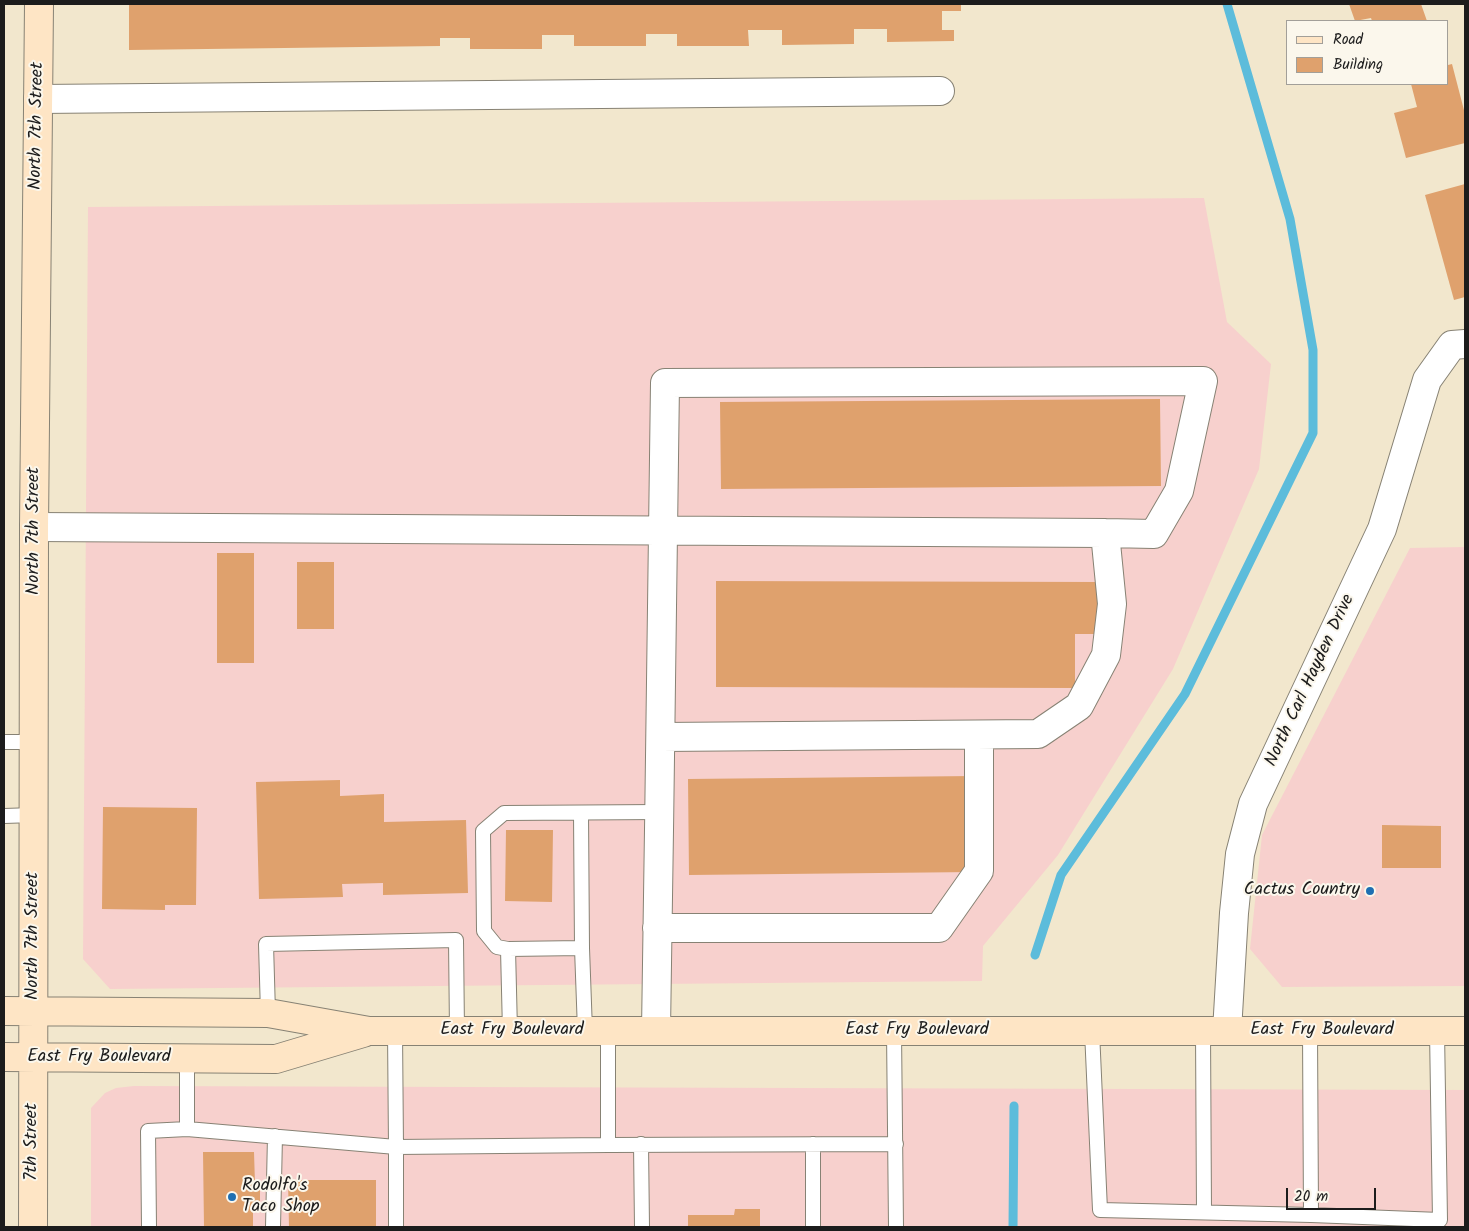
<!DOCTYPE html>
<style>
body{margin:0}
#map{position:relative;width:1469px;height:1231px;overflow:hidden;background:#f2e7cd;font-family:Kalam,sans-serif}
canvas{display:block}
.frame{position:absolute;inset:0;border:5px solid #1c1c1c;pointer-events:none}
.legend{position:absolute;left:1286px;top:20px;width:162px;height:65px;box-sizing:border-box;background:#fbf7ec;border:1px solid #a29f99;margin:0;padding:6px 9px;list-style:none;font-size:15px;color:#1c1c1c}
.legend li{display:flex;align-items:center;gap:10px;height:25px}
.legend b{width:25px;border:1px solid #a29f99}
.scale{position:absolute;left:1286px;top:1188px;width:90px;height:22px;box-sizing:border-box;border:2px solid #1c1c1c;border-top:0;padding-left:6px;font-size:15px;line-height:18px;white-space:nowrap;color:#1c1c1c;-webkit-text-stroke:4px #fbf7ec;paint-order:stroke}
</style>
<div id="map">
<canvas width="1469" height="1231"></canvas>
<div class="frame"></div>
<ul class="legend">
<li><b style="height:6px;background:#fee5c5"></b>Road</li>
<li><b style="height:14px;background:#dfa16d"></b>Building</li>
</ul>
<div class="scale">20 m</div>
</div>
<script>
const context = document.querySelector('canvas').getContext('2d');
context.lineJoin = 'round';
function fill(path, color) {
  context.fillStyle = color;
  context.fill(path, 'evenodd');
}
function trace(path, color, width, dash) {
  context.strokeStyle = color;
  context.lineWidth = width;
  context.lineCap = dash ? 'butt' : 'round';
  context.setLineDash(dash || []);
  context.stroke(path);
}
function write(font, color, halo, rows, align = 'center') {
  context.font = font + ' Kalam,sans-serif';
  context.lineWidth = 4;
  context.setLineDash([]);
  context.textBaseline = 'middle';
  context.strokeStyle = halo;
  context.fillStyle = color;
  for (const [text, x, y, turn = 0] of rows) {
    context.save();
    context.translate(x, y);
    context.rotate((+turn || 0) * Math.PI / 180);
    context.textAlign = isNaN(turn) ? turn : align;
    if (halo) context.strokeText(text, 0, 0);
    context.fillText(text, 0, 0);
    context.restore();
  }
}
const built = new Path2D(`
 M 1204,198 L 1227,322 L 1271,364 L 1259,469 L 1173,669 L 1058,855 L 983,946 L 982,981 L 110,989 L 83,959 L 88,207 Z
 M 1465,547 L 1465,986 L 1282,987 L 1250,949 L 1262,835 L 1410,548 Z
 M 134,1086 L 1465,1090 L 1465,1227 L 91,1227 L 91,1108 L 105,1093 L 116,1088 Z`);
const stream = new Path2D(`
 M 1035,955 L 1061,875 L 1185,694 L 1313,433 L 1313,350 L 1290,219 L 1227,4
 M 1013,1227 L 1014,1106`);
const building = new Path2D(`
 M 129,4 L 961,4 L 961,11 L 942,11 L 942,30 L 954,30 L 954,41 L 887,42 L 887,29 L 854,29 L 854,44 L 782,45 L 782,30 L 748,30 L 749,46 L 677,46 L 677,34 L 646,34 L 646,46 L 574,46 L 574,35 L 542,35 L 542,49 L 470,49 L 470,38 L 440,38 L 440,46 L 129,50 Z
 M 1349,4 L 1421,4 L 1427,21 L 1372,21 L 1371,18 L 1355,21 Z
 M 1452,64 L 1465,114 L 1465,143 L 1406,158 L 1394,113 L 1417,107 L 1411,84 L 1448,84 L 1448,65 Z
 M 1465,184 L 1465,297 L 1454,300 L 1425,195 Z
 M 1160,399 L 1161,486 L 721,489 L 720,402 Z
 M 217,553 L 254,553 L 254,663 L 217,663 Z
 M 297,562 L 334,562 L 334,629 L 297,629 Z
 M 716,581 L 1099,582 L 1099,634 L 1075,634 L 1075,688 L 716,687 Z
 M 973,776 L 974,872 L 689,875 L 688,779 Z
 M 340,780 L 340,796 L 384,794 L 384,822 L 466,820 L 468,893 L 383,895 L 383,883 L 342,884 L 343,897 L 259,899 L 256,782 Z
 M 103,807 L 197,808 L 196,905 L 165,905 L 165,910 L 102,909 Z
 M 1382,825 L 1441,826 L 1441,868 L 1382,868 Z
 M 506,830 L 553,830 L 552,902 L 505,901 Z
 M 203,1152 L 254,1152 L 255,1184 L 260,1184 L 260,1211 L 253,1211 L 253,1227 L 204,1227 Z
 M 288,1180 L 376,1180 L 376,1227 L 289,1227 Z
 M 735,1209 L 760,1209 L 760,1227 L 688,1227 L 688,1215 L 734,1215 Z`);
const lane = new Path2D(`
 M 4,742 L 34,742
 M 4,816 L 34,815
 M 582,948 L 585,1031
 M 508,949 L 497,947 L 484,931 L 483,831 L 504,813 L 660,812
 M 268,1013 L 266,944 L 456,940 L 457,1031
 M 510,1031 L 508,949 L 582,948 L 581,813
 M 894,1031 L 896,1227
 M 1092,1031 L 1100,1210 L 1311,1215 L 1310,1031
 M 1203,1031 L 1204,1212
 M 187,1129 L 396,1147 L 395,1031
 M 641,1144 L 642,1227
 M 813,1144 L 813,1227
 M 608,1145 L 896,1144
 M 1311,1215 L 1440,1220 L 1437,1031
 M 149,1227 L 148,1131 L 187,1129 L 187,1058
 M 273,1227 L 275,1136
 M 396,1227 L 396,1147 L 608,1145 L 608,1031`);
const street = new Path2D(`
 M 38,99 L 940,91
 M 34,527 L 1105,533 L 1154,534 L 1179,491 L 1203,381 L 665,383 C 663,599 659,815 656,1031
 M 661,737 L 1038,734 L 1079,706 L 1106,655 L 1112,604 L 1105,533
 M 657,928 L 939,928 L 979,871 L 979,735
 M 1227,1031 L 1234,913 L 1240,854 L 1253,804 L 1382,529 L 1427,380 L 1452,345 L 1465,344`);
const secondary = new Path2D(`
 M 4,1011 L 268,1013 L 369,1031 L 1465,1031
 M 4,1057 L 276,1059 L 363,1033
 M 33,1227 L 34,527 L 39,4`);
const markers = [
 [1370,891,5,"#1f6fb2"],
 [232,1197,5,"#1f6fb2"]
];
const streetNames = [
 ["North 7th Street",38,126,-89],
 ["North 7th Street",35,531,-90],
 ["North Carl Hayden Drive",1311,681,-65],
 ["North 7th Street",34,936,-90],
 ["East Fry Boulevard",512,1031],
 ["East Fry Boulevard",917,1031],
 ["East Fry Boulevard",1322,1031],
 ["East Fry Boulevard",99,1058],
 ["7th Street",33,1142,-90]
];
const poiNames = [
 ["Cactus Country",1360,891],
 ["Rodolfo's",242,1187,"left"],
 ["Taco Shop",242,1208,"left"]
];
fill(built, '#f7d0cd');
trace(stream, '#5cbcdb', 9);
fill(building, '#dfa16d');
trace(lane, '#878274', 16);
trace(street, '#878274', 30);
trace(secondary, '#878274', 30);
trace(lane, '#fff', 14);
trace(street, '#fff', 28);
trace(secondary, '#fee5c5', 28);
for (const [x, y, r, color] of markers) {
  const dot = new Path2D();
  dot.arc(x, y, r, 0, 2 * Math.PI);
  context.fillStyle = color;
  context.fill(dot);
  trace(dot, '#fbf7ec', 2);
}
write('18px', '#1c1c1c', '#fbf7ec', streetNames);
write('18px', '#1c1c1c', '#fbf7ec', poiNames, 'right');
</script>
